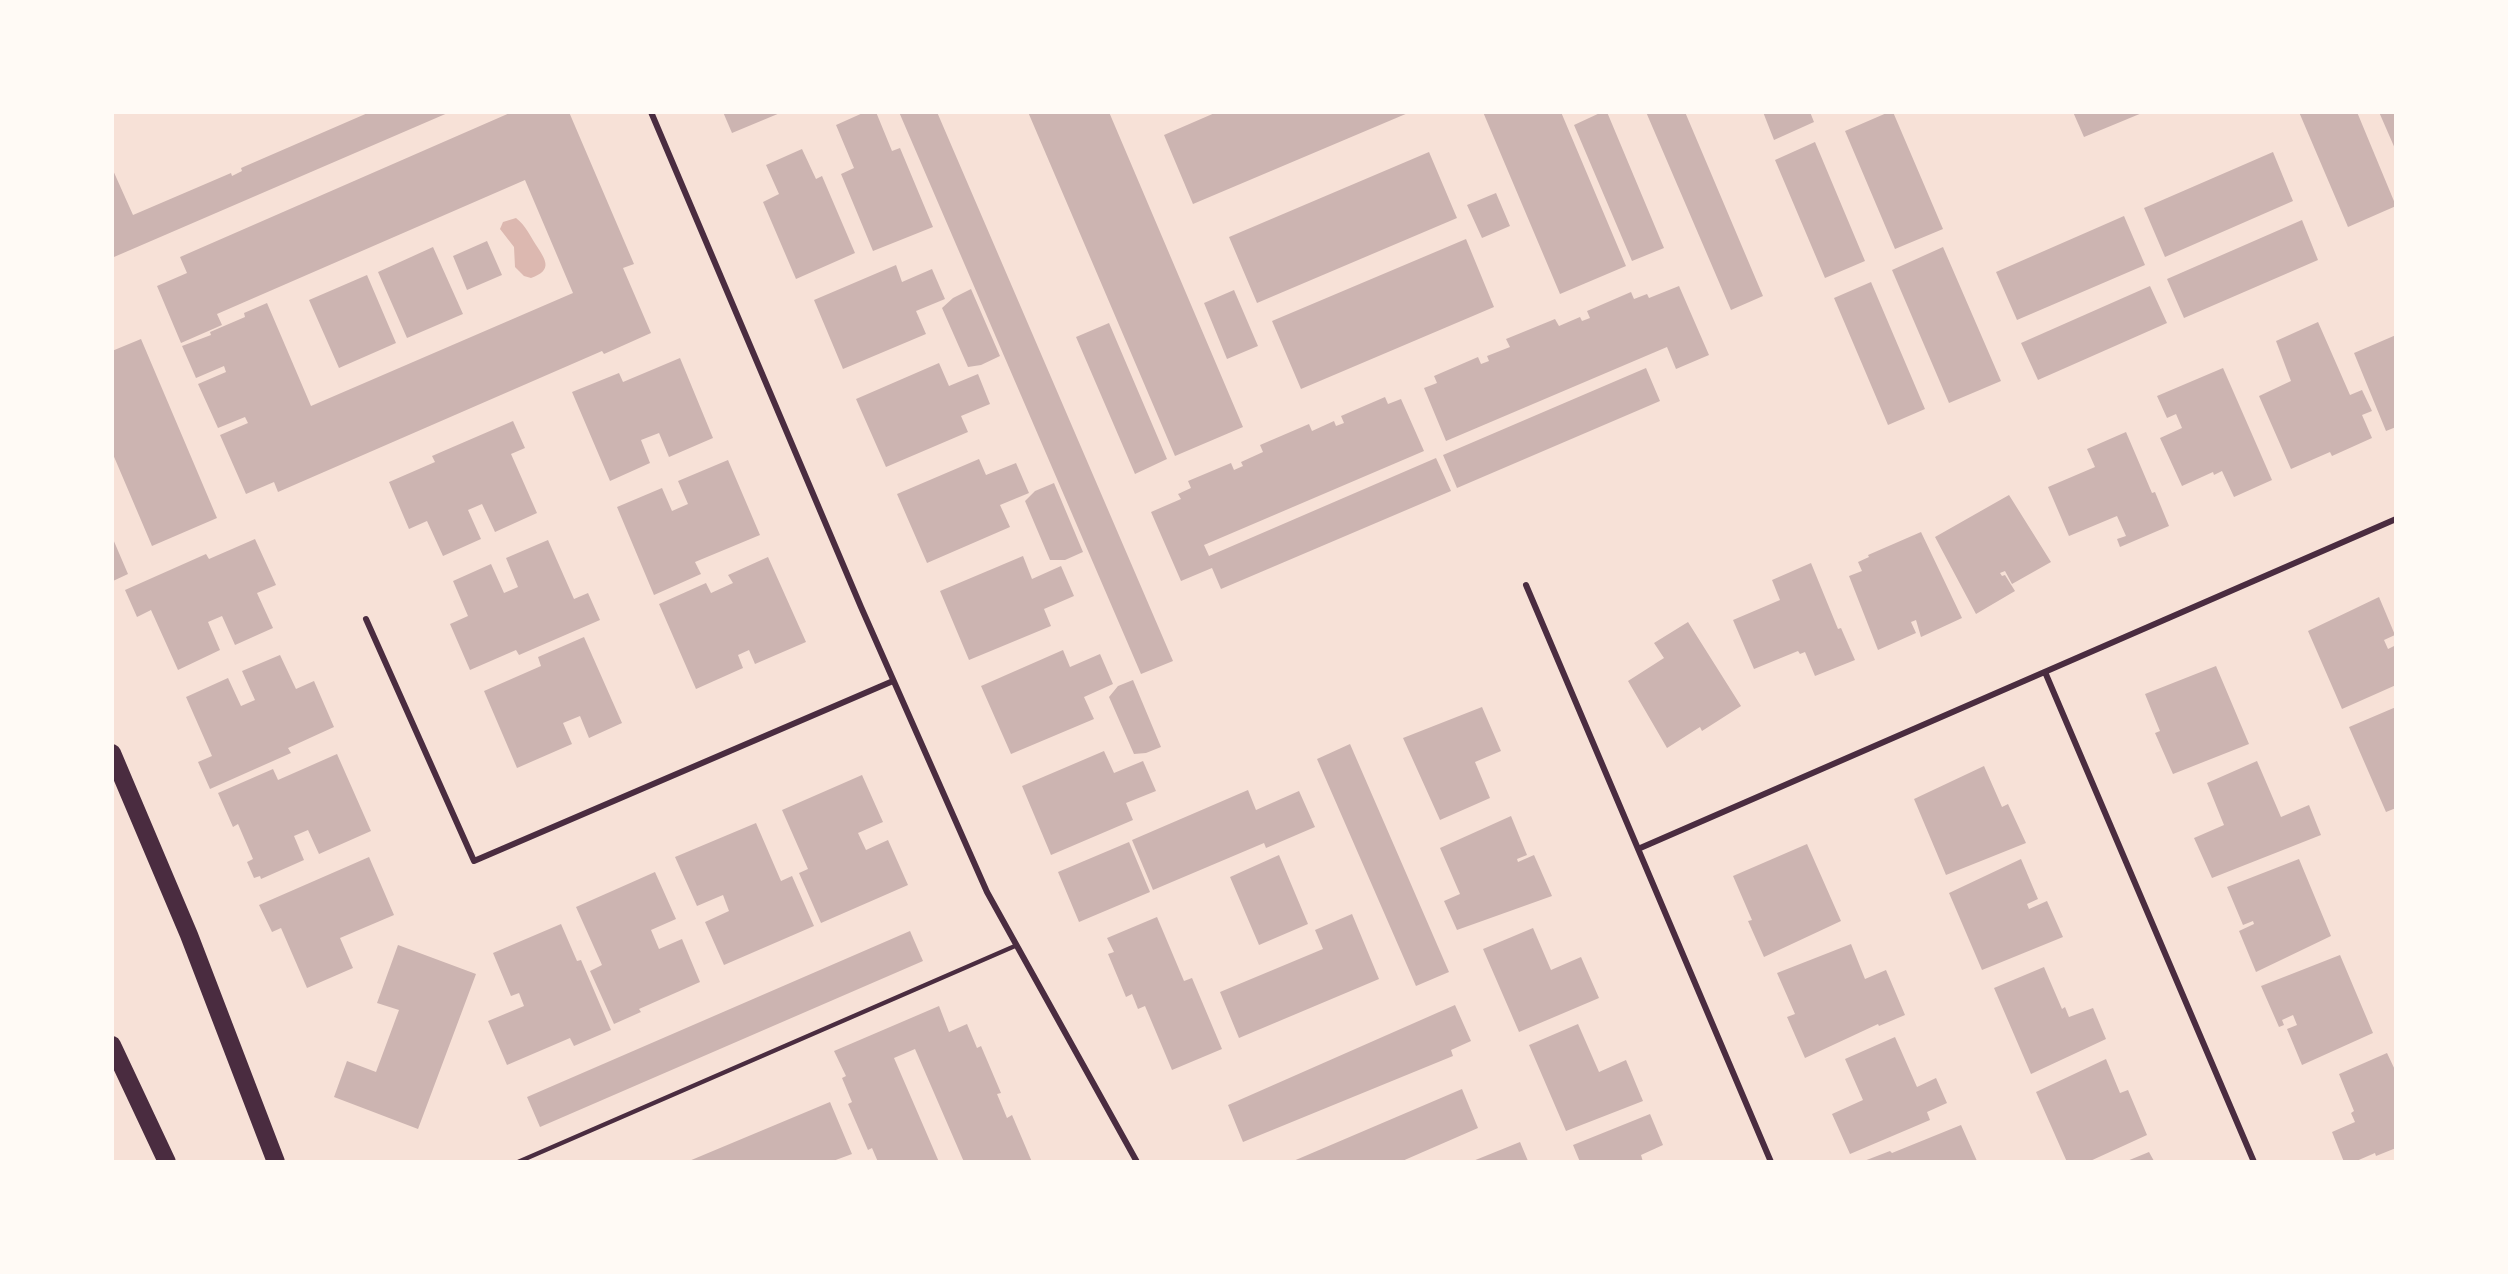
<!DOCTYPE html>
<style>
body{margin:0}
#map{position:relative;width:2508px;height:1274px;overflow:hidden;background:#f7e1d7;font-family:"Alegreya Sans",sans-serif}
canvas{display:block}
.frame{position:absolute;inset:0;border:114px solid #fffaf5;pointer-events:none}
</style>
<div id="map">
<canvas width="2508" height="1274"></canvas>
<div class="frame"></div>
</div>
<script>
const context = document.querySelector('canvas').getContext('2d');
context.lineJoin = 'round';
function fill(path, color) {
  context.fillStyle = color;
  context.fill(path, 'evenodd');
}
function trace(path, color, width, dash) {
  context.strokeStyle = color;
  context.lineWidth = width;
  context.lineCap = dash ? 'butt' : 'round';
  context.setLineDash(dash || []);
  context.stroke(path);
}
const water = new Path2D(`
 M 516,218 C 526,226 529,234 536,245 C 545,259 554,270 531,278 L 524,276 L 515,267 L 514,247 L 500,229 L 503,222 Z`);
const building = new Path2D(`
 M 370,112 L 450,112 L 114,257 L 112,168 L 133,215 L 231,173 L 232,176 L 242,171 L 241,168 Z
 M 512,112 L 569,112 L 634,264 L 623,268 L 651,333 L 604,354 L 602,351 L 278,492 L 274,482 L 246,494 L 220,435 L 248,423 L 245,417 L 218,428 L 198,384 L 226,372 L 224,366 L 196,378 L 182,346 L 211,335 L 210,332 L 245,317 L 244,313 L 267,303 L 311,406 L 573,293 L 525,180 L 217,314 L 222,325 L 181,343 L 157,286 L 187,273 L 180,257 Z
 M 723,112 L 780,112 L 780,113 L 732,133 Z
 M 865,112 L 876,112 L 892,151 L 900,148 L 933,227 L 873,251 L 841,174 L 854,168 L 836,125 Z
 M 899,112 L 937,112 L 1173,661 L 1141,674 Z
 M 1028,112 L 1109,112 L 1243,427 L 1175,456 Z
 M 1217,112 L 1408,112 L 1408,113 L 1193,204 L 1164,135 Z
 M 1483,112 L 1561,112 L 1626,266 L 1560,294 Z
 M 1602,112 L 1607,112 L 1664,248 L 1632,261 L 1574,125 Z
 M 1646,112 L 1685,112 L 1763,296 L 1731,310 Z
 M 1763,112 L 1810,112 L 1814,122 L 1774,140 Z
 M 1889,112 L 1893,112 L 1943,229 L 1895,249 L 1845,131 Z
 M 2073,112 L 2142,112 L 2142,113 L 2084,137 Z
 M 2299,112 L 2357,112 L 2396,206 L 2348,227 Z
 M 2379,112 L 2396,112 L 2396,151 Z
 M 1815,142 L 1865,261 L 1825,278 L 1775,160 Z
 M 802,149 L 816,179 L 822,176 L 855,253 L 796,279 L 763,202 L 779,194 L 766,165 Z
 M 1429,152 L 1457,218 L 1257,303 L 1229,237 Z
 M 2273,152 L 2293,201 L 2165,257 L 2144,208 Z
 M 1496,193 L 1510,226 L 1482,238 L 1467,205 Z
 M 2124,216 L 2145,265 L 2017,320 L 1996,272 Z
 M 2302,220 L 2318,260 L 2184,318 L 2167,279 Z
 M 1466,239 L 1494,307 L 1301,389 L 1272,321 Z
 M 487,241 L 502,275 L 467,290 L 453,256 Z
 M 433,247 L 463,314 L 407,338 L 378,272 Z
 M 1943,247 L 2001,381 L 1949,403 L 1892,270 Z
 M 896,265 L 902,282 L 932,269 L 945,299 L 916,311 L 926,334 L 843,369 L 814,300 Z
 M 367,275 L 396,343 L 339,368 L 309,300 Z
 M 1871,282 L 1925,409 L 1888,425 L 1834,298 Z
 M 1679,286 L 1709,355 L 1676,369 L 1667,347 L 1446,441 L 1424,388 L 1437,383 L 1434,376 L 1478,357 L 1481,364 L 1489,361 L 1487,356 L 1510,347 L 1506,339 L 1555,319 L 1559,326 L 1580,317 L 1582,321 L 1590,318 L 1587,311 L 1631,292 L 1634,299 L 1647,294 L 1649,298 Z
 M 2150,286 L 2167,323 L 2038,380 L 2021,343 Z
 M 971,289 L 1000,356 L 981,365 L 968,367 L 942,308 L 953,298 Z
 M 1234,290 L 1258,346 L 1227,359 L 1204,303 Z
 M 2318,322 L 2350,395 L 2362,390 L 2372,411 L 2362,415 L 2372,438 L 2332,456 L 2330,452 L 2291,469 L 2259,396 L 2291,381 L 2276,341 Z
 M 1109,323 L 1167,459 L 1135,474 L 1076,337 Z
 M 2396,335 L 2396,427 L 2386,431 L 2354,353 Z
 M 141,339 L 217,518 L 152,546 L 112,452 L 112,351 Z
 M 680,358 L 713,438 L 669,457 L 659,433 L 641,440 L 650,463 L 610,481 L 572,392 L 619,373 L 623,382 Z
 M 939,363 L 949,386 L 978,374 L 990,404 L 961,416 L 968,432 L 886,467 L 856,399 Z
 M 1646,368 L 1660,401 L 1457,488 L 1443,455 Z
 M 2223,368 L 2272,480 L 2234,497 L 2222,471 L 2214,475 L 2213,472 L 2182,486 L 2160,438 L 2182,428 L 2176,414 L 2167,418 L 2157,396 Z
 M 1385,397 L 1388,404 L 1401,399 L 1424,451 L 1204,545 L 1209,556 L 1436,458 L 1451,491 L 1221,589 L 1212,568 L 1181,581 L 1151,512 L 1181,499 L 1178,494 L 1191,488 L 1188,481 L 1231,463 L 1234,470 L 1243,466 L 1241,462 L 1263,452 L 1260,445 L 1309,424 L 1312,431 L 1334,421 L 1336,426 L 1344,423 L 1341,416 Z
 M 513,421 L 525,448 L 511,454 L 537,513 L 495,532 L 482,504 L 468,510 L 481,539 L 443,556 L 427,521 L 409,529 L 389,482 L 435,462 L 432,456 Z
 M 2126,432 L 2152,493 L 2155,492 L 2169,526 L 2120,547 L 2117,539 L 2126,536 L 2117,516 L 2069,536 L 2048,487 L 2095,467 L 2087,449 Z
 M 979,459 L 986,475 L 1016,463 L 1029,493 L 1000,505 L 1010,527 L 927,563 L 897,494 Z
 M 728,460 L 760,535 L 695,562 L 701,574 L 654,595 L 617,507 L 662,488 L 672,511 L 688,504 L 678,481 Z
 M 1054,483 L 1083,552 L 1065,560 L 1050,560 L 1025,501 L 1035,491 Z
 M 2009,495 L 2051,562 L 2012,584 L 2005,571 L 2000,573 L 2002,576 L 2005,575 L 2015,591 L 1976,614 L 1935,537 Z
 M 1921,532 L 1962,618 L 1921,637 L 1916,620 L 1911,622 L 1916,633 L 1878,650 L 1849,576 L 1862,571 L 1858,562 L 1869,557 L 1868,555 Z
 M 113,539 L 128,574 L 113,581 Z
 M 255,539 L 276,585 L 257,593 L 273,628 L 235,645 L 222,616 L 208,622 L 220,650 L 178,670 L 151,610 L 137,617 L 125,590 L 206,554 L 209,559 Z
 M 548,540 L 574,599 L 588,593 L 600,620 L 519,655 L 516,650 L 470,670 L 450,624 L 468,616 L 453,581 L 491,564 L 504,593 L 518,587 L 506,558 Z
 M 1023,556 L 1032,579 L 1061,566 L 1074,596 L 1044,609 L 1051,626 L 969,660 L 940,591 Z
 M 768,557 L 806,642 L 755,664 L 749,650 L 738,655 L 743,668 L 696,689 L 659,604 L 706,583 L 711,593 L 733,583 L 728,575 Z
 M 1811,563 L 1838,629 L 1841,628 L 1855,660 L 1815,676 L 1805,652 L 1800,654 L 1798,651 L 1754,669 L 1733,620 L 1780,600 L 1772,580 Z
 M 2379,597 L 2395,635 L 2384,640 L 2388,649 L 2396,645 L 2396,685 L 2342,709 L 2308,631 Z
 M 1688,622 L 1741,706 L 1702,731 L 1700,727 L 1667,748 L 1628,681 L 1664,658 L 1654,643 Z
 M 584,637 L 622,723 L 589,738 L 580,716 L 563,723 L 572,744 L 517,768 L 484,691 L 541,666 L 538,657 Z
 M 1063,650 L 1070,667 L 1100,654 L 1113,684 L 1084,697 L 1094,719 L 1011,754 L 981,686 Z
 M 280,655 L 296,689 L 314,681 L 334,727 L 288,748 L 291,753 L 210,789 L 198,762 L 212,756 L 186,697 L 228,678 L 241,706 L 255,700 L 242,671 Z
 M 2216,666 L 2249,744 L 2173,774 L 2155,733 L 2160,731 L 2145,694 Z
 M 1133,680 L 1161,747 L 1146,753 L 1134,754 L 1109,697 L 1118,686 Z
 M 1482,707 L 1501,751 L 1475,762 L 1490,798 L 1440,820 L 1403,738 Z
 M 2396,707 L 2396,808 L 2386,812 L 2349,727 Z
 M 1350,744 L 1449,972 L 1416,986 L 1317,759 Z
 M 1104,751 L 1114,773 L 1143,761 L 1156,791 L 1126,803 L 1133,820 L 1051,855 L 1022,786 Z
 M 337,754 L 371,831 L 319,854 L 308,830 L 294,836 L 304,860 L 261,879 L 260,876 L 254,878 L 247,862 L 253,859 L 238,824 L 233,827 L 218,793 L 273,769 L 278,780 Z
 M 2257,761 L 2281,817 L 2309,805 L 2321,835 L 2212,878 L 2194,838 L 2224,825 L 2207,783 Z
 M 1984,766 L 2002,807 L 2008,804 L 2026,843 L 1946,875 L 1914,799 Z
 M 862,775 L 883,822 L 858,833 L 866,850 L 888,840 L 908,885 L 821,923 L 799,873 L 808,869 L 782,810 Z
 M 1248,790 L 1256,810 L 1299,791 L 1315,827 L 1266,848 L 1264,843 L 1153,890 L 1132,840 Z
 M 1511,816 L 1527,855 L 1517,859 L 1518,862 L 1534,855 L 1552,896 L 1457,930 L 1444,901 L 1460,894 L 1440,848 Z
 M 756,823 L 781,881 L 792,876 L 814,926 L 724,965 L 705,922 L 729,911 L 723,895 L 697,906 L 675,857 Z
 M 1129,842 L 1150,892 L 1079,922 L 1058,872 Z
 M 1807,844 L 1841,921 L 1764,957 L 1748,921 L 1752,920 L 1733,876 Z
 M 1279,855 L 1308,924 L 1259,945 L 1230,877 Z
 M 369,857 L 394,915 L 340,938 L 353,968 L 307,988 L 281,928 L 272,932 L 259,905 Z
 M 2021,859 L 2038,899 L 2027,904 L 2029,909 L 2047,901 L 2063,937 L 1982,970 L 1949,893 Z
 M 2299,859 L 2331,936 L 2256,972 L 2239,931 L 2254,924 L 2253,921 L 2243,925 L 2227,887 Z
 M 655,872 L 676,919 L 651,930 L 659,949 L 682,939 L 700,982 L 639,1009 L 641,1012 L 614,1024 L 590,971 L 602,965 L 576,907 Z
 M 1352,914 L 1379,979 L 1239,1038 L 1220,992 L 1323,949 L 1315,930 Z
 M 1157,917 L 1184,981 L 1192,978 L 1222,1049 L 1172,1070 L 1145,1006 L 1138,1009 L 1132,994 L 1126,997 L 1108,954 L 1114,952 L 1107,938 Z
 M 561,924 L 577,961 L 581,960 L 611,1030 L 574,1046 L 570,1038 L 507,1065 L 488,1021 L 524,1006 L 519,993 L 511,996 L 493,953 Z
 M 1533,928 L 1551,970 L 1581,957 L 1599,998 L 1519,1032 L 1483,949 Z
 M 910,931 L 923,961 L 540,1127 L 527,1097 Z
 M 1851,944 L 1865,979 L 1886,970 L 1905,1015 L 1879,1026 L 1878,1024 L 1805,1058 L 1787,1017 L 1795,1014 L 1777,973 Z
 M 398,945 L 476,974 L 418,1129 L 334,1097 L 347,1061 L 376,1072 L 399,1010 L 377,1003 Z
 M 2340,955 L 2373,1033 L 2302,1065 L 2287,1029 L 2297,1025 L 2293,1015 L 2282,1020 L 2284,1025 L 2279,1027 L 2261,986 Z
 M 2044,967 L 2062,1009 L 2065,1007 L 2069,1017 L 2093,1008 L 2106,1039 L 2031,1074 L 1994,988 Z
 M 1455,1005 L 1471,1041 L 1451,1050 L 1453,1056 L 1243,1142 L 1228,1105 Z
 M 939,1006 L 949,1032 L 967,1024 L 977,1048 L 981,1046 L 1001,1093 L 997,1094 L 1007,1118 L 1012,1115 L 1032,1162 L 964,1162 L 915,1049 L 894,1058 L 939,1162 L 878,1162 L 872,1148 L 868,1150 L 848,1104 L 852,1102 L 842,1078 L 846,1076 L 834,1051 Z
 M 1578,1024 L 1599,1072 L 1626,1060 L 1643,1101 L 1566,1131 L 1529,1045 Z
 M 1895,1037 L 1917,1087 L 1936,1078 L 1947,1103 L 1927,1112 L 1930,1120 L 1850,1154 L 1832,1114 L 1863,1100 L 1845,1059 Z
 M 2387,1053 L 2396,1072 L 2396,1148 L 2376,1156 L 2375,1153 L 2354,1162 L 2344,1162 L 2332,1132 L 2355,1122 L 2351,1113 L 2354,1111 L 2339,1074 Z
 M 2106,1059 L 2120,1093 L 2128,1090 L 2147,1135 L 2088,1162 L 2067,1162 L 2036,1092 Z
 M 1462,1089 L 1478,1128 L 1400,1162 L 1291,1162 Z
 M 830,1102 L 852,1154 L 833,1161 L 689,1161 Z
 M 1650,1114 L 1663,1145 L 1641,1155 L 1643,1162 L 1580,1162 L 1573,1145 Z
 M 1961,1125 L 1977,1161 L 1864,1161 L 1890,1151 L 1892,1153 Z
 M 1520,1142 L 1528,1161 L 1473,1161 Z
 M 2149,1152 L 2154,1161 L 2127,1161 Z`);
const service = new Path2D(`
 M 518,1162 L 1015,946`);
const minor = new Path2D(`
 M 651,112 L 861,607 L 987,892 L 1137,1162
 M 1526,585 L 1771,1162
 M 366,619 L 474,861 L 893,681
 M 2045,672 L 2254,1162
 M 1638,849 L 2396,519`);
const motorway = new Path2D(`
 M 112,753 L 189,935 L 276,1162
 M 112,1045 L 167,1162`);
fill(water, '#dcb8b0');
fill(building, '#ccb4b1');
trace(service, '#4a2c40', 4.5);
trace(minor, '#4a2c40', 6);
trace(motorway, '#4a2c40', 18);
</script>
